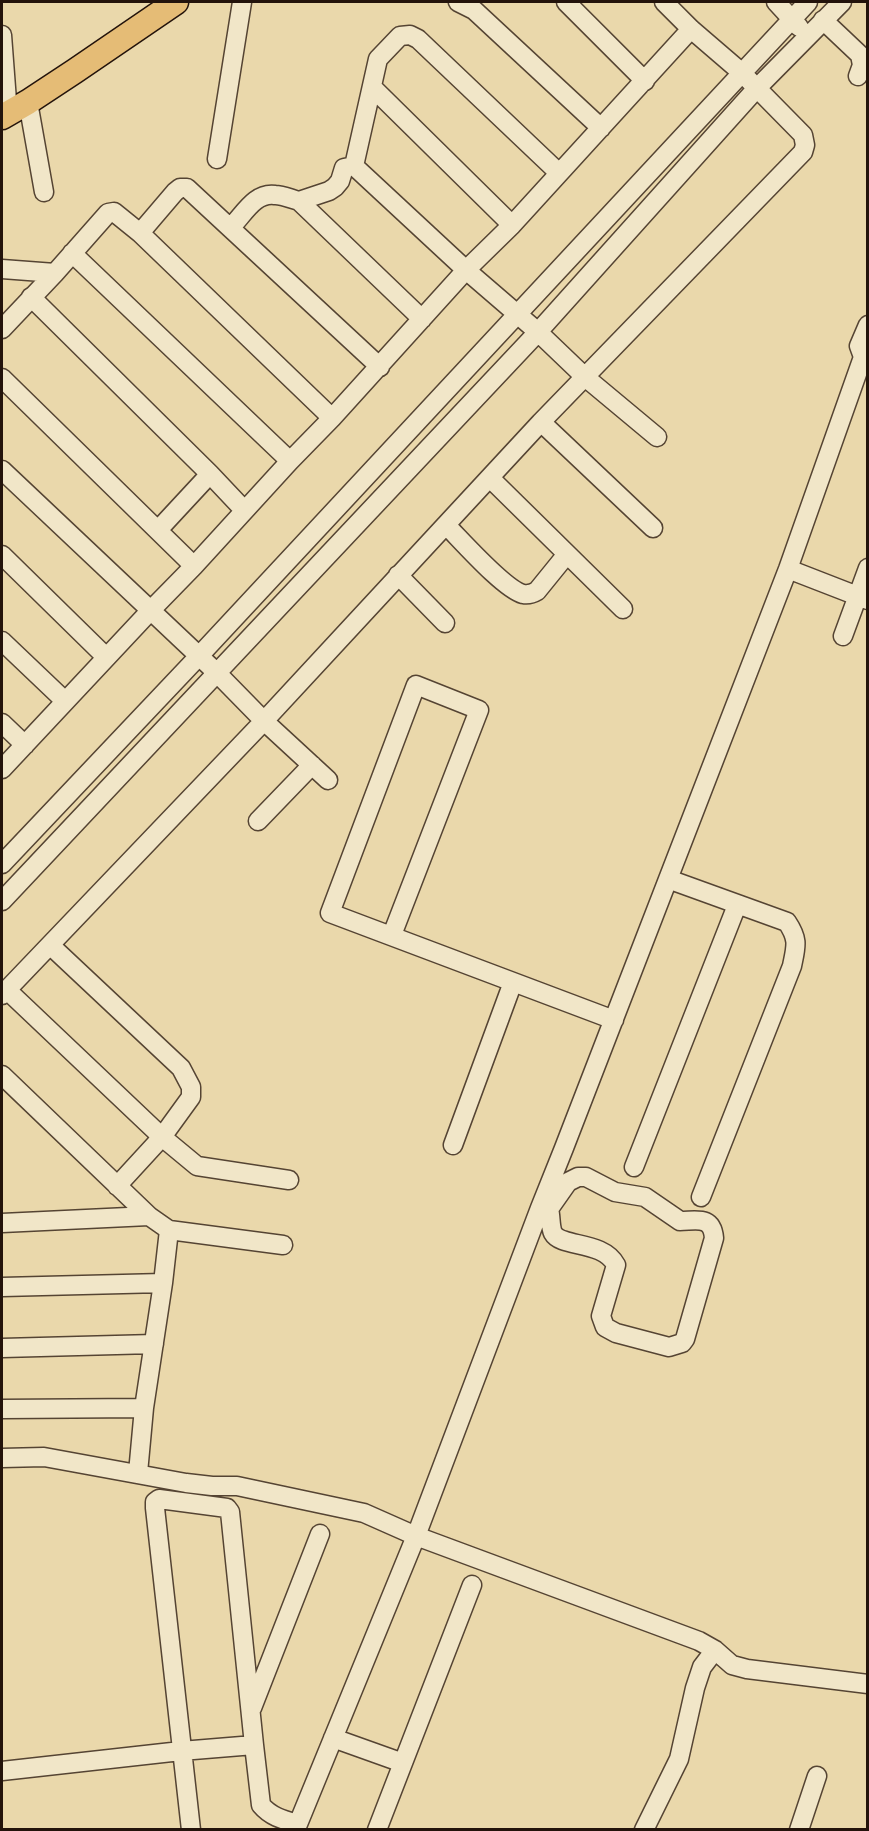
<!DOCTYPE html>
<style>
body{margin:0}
#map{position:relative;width:869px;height:1831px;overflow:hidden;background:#ead8ab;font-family:"Libre Caslon Text",serif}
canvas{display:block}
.frame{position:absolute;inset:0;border:3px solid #23130b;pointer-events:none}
</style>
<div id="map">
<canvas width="869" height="1831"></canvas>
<div class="frame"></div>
</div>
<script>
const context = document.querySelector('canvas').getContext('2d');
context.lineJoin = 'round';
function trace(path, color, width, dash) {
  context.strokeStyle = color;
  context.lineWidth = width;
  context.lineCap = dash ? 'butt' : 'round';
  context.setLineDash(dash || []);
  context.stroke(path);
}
const minor = new Path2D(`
 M 458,2 L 474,10 L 601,128
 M 566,2 L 645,81
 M 776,2 L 799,27
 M 823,20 L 860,55 L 862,65 L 858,76
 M 2,35 L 8,114
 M 372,87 L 512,225
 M 28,102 L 44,192
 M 217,159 L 242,2
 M 354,166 L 378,59 L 400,36 L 410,35 L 418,39 L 559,173
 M 299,201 L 329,191 L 335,187 L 340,181 L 344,168 L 354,166 L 466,270 L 538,332 L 585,377 L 657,437
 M 230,228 C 243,216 254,192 275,195 C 283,195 291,199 299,201 L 422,319
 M 140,233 L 175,192 L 180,188 L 187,188 L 380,367
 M 72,253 L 290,461
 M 2,269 L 55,273
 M 31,297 L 210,474 L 244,510
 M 2,329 L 55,273 L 108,213 L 114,212 L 140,233 L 332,418
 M 2,378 L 194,566
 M 541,422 L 653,528
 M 2,470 L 216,672 L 264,721 L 328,780
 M 490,478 L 623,609
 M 446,525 C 462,541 504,589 523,594 C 528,595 532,594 537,591 L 567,554
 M 159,529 L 210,474
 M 2,555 L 106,657
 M 788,569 L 868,600
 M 398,575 L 445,623
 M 843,636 L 868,568
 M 2,641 L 65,701
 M 2,723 L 25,745
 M 2,769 L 151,610 L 194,566 L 290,461 L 332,418 L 466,270 L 512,225 L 691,29
 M 258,821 L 312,765
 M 2,864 L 199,656 L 808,2
 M 668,879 L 787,922 C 799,940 796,946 792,966 L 701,1197
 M 2,901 L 538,332 L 757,88 L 842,2
 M 392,935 L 479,710 L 416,685 L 330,913 L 614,1020
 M 50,945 L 181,1068 L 191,1087 L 191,1097 L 162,1137 L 117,1186
 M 7,990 L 162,1137 L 197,1166 L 289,1180
 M 2,995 L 264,721 L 541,422 L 803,152 L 805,145 L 803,135 L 741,72 L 691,29 L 664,2
 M 2,1075 L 149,1216 L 169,1230 L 283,1245
 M 453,1145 L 513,982
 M 634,1167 L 737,905
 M 578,1177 L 586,1177 L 615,1192 L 645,1197 L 680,1221 C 696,1221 712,1215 714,1238 L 685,1339 L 682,1343 L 669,1347 L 616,1333 L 605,1327 L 601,1316 L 616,1265 C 603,1240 561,1248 553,1233 C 550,1227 551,1216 549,1209 L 568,1182 Z
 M 2,1223 L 149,1216
 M 2,1287 L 163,1283
 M 2,1348 L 154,1344
 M 2,1409 L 144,1408
 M 2,1458 L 44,1457 L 186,1483 L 212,1486 L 237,1486 L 364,1513 L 416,1536 L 699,1641 L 715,1650 L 732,1665 L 747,1669 L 868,1684
 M 138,1473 L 144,1408 L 163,1283 L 169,1230
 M 252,1708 L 320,1534
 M 333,1738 L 403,1763
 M 2,1771 L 181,1751 L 254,1745 L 261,1805 C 271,1817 284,1820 298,1824 L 416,1536 L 540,1208 L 564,1148 L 788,569 L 863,357 L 859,346 L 868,325
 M 191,1830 L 155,1508 L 155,1502 L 159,1499 L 227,1508 L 230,1512 L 254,1745
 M 377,1830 L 472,1585
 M 644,1830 L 679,1759 L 695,1688 L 702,1667 L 715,1650
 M 799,1830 L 817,1776`);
const major = new Path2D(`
 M 2,117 L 28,102 L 75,71 L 176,2`);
trace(minor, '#543', 21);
trace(major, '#23130b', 27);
trace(minor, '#f1e6c8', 18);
trace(major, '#e5bc76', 24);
</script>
